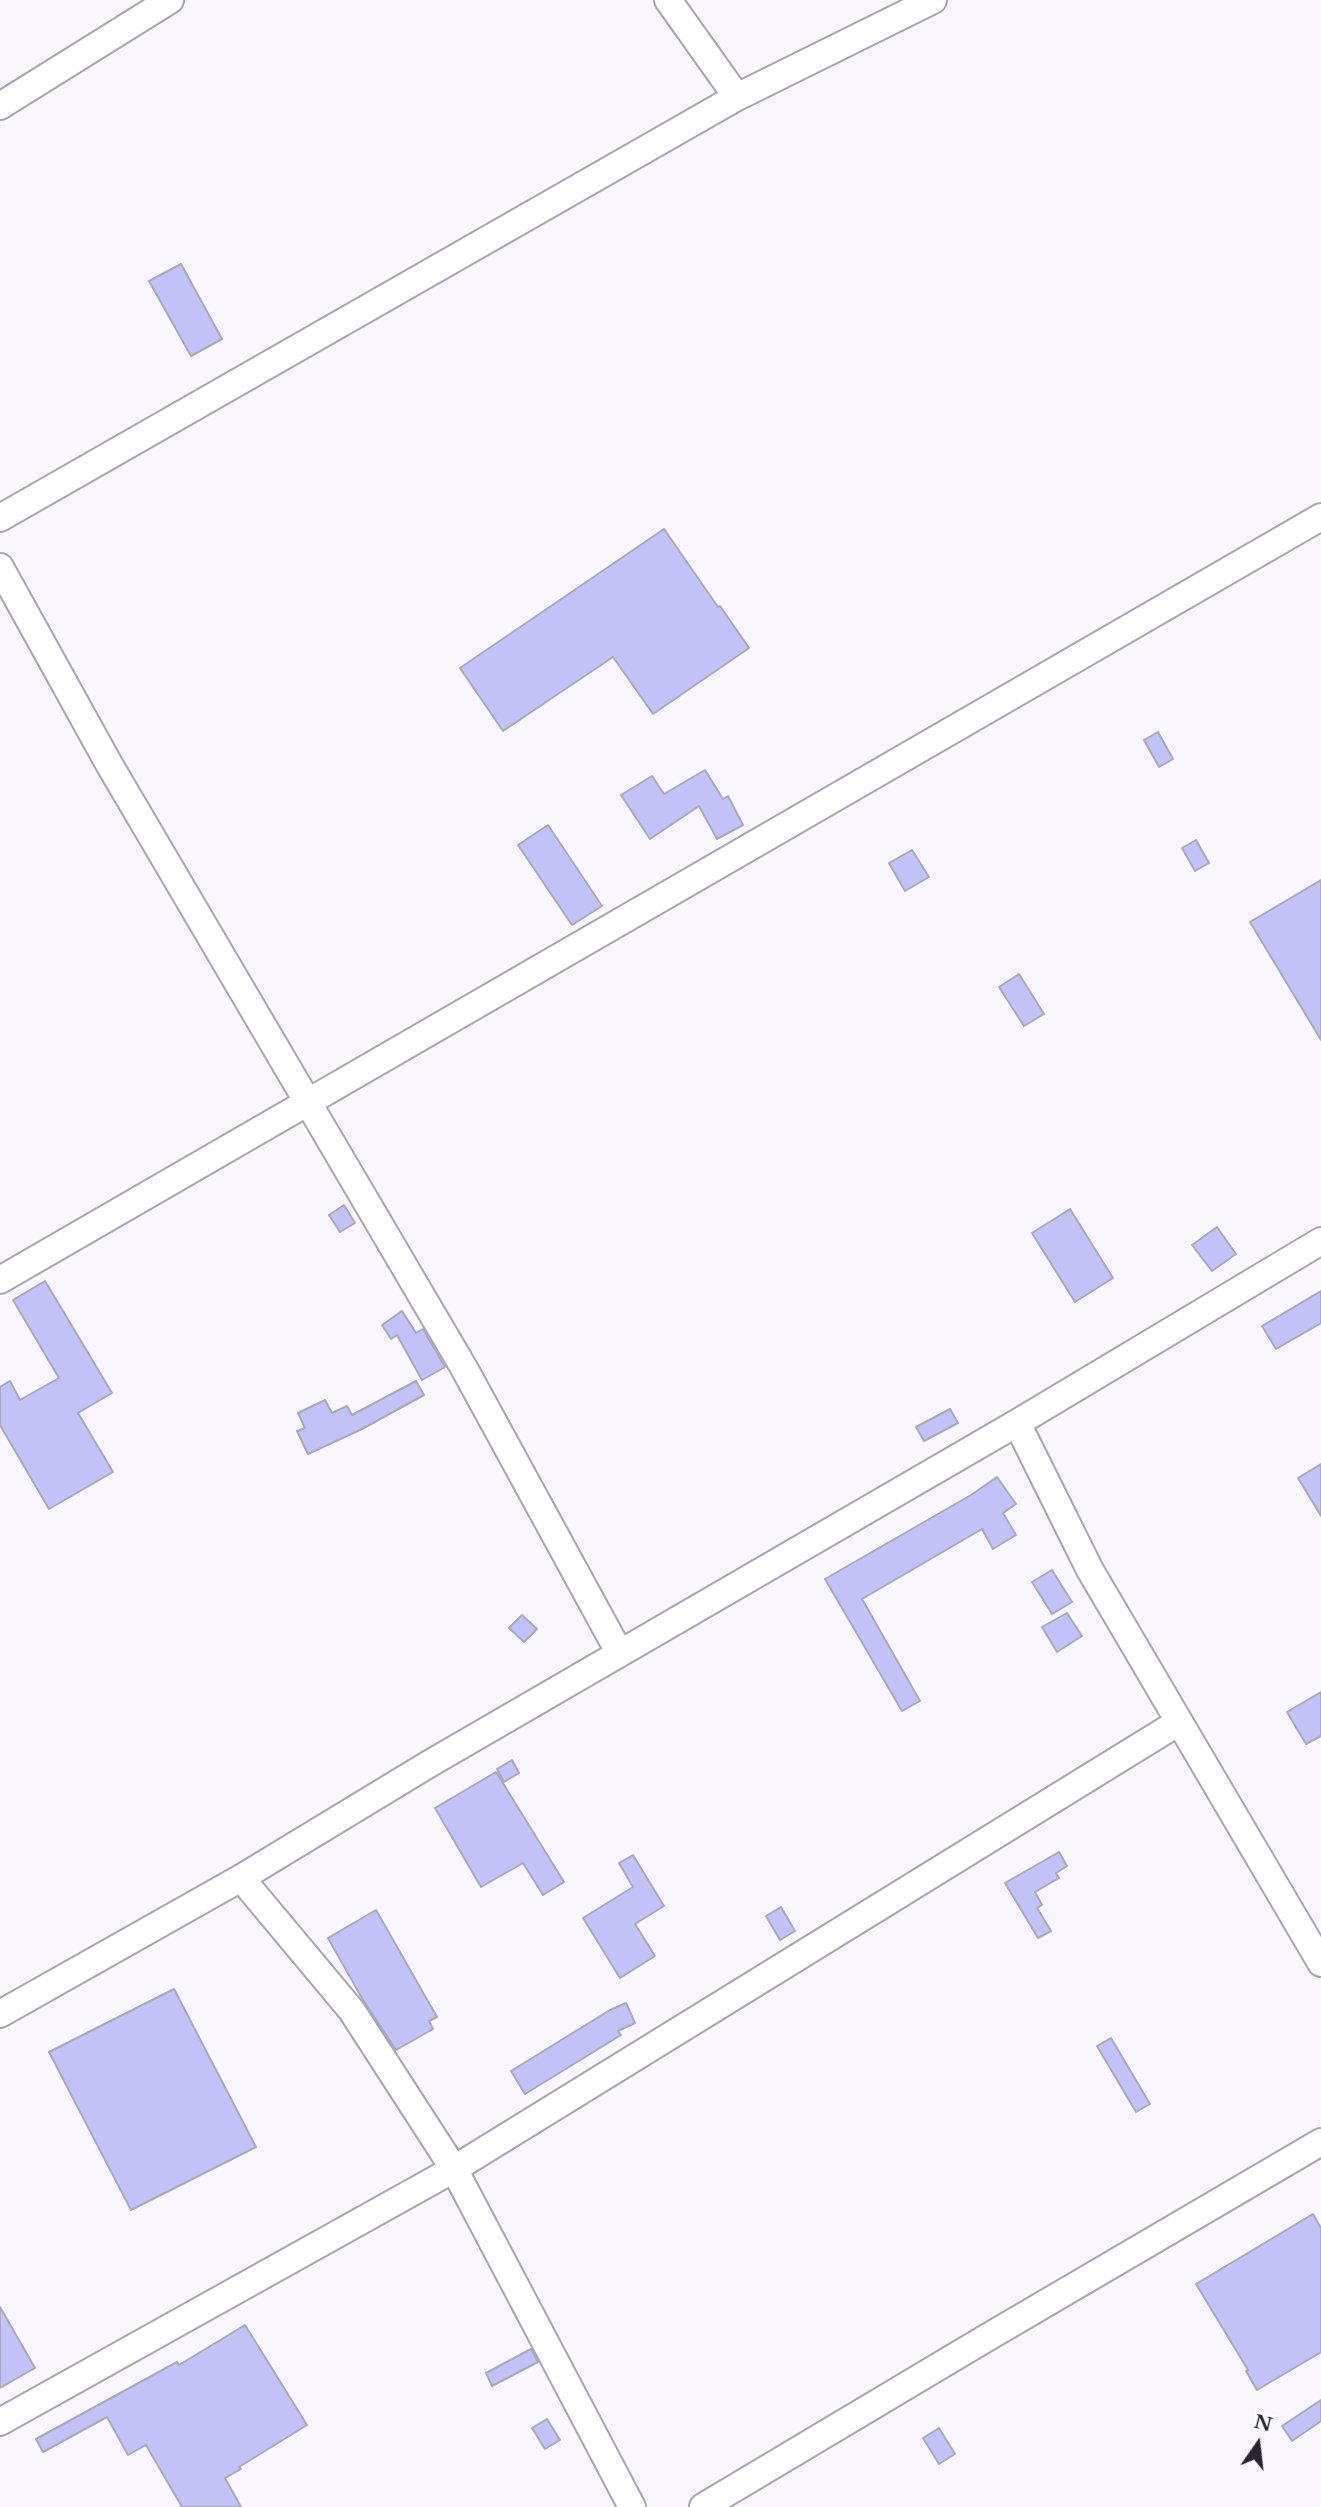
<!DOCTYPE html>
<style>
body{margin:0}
#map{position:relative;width:1321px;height:2507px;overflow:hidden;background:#f9f6fd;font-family:"Libre Baskerville",serif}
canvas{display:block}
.north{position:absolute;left:1223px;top:2409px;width:70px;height:70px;-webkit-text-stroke:5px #fff;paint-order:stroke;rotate:14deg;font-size:19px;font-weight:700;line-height:28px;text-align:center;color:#27252a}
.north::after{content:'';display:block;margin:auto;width:24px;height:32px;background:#27252a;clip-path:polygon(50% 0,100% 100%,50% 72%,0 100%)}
</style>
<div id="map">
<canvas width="1321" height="2507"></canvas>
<div class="north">N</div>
</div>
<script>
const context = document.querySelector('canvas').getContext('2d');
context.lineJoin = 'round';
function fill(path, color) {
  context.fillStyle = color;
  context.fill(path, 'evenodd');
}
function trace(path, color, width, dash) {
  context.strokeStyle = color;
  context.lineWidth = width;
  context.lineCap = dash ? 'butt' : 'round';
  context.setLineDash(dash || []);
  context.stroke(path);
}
const building = new Path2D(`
 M 181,264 L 222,339 L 191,356 L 149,281 Z
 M 664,529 L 718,607 L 720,606 L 749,648 L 653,714 L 613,657 L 503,731 L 460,668 Z
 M 1158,732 L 1173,759 L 1159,767 L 1144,740 Z
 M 705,770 L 723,799 L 728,796 L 743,825 L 717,839 L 699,806 L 650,839 L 621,795 L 652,776 L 664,794 Z
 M 548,825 L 602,906 L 572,925 L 518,845 Z
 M 1196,840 L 1209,863 L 1195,871 L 1182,848 Z
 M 912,850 L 929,877 L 905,891 L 889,863 Z
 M 1321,880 L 1321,1040 L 1250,922 Z
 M 1019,974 L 1044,1014 L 1024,1026 L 999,987 Z
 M 344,1205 L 355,1223 L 340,1232 L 329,1215 Z
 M 1070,1209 L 1113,1278 L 1075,1302 L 1032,1233 Z
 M 1217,1227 L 1236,1254 L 1212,1271 L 1192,1245 Z
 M 45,1281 L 112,1393 L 78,1413 L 113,1472 L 49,1509 L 0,1425 L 0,1387 L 10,1381 L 20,1400 L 59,1378 L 13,1300 Z
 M 1321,1291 L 1321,1323 L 1276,1349 L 1262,1326 Z
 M 402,1311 L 416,1333 L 423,1329 L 445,1367 L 422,1380 L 397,1335 L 391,1339 L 382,1325 Z
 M 416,1381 L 424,1395 L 362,1429 L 308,1454 L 297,1431 L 305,1428 L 298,1413 L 325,1400 L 332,1413 L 347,1406 L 352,1415 Z
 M 950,1409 L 958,1423 L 924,1441 L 916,1427 Z
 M 1321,1464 L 1321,1516 L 1298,1478 Z
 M 997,1477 L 1016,1504 L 1003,1513 L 1016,1535 L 993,1549 L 982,1529 L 862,1599 L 920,1701 L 902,1711 L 825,1579 L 971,1495 Z
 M 1052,1570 L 1072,1602 L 1052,1614 L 1032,1582 Z
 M 1067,1613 L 1082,1636 L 1057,1652 L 1042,1627 Z
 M 522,1615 L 537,1629 L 524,1642 L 509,1628 Z
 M 1321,1692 L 1321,1736 L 1306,1744 L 1287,1712 Z
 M 512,1760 L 519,1773 L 504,1782 L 497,1769 Z
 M 496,1772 L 564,1882 L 543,1895 L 523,1863 L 481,1887 L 435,1808 Z
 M 1059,1852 L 1067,1866 L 1056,1873 L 1059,1878 L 1035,1892 L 1042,1905 L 1037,1908 L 1051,1931 L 1038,1938 L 1005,1883 Z
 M 633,1855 L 664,1906 L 635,1924 L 655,1956 L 620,1978 L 583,1918 L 633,1887 L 619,1863 Z
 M 781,1907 L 795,1931 L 780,1940 L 766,1916 Z
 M 376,1910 L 437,2017 L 429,2021 L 433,2029 L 396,2050 L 363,2000 L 328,1938 Z
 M 174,1989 L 256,2147 L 131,2210 L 49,2052 Z
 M 626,2003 L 635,2023 L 618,2031 L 621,2035 L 525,2094 L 511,2071 L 610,2010 Z
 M 1111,2038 L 1150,2104 L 1136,2112 L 1097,2046 Z
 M 1313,2214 L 1321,2228 L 1321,2352 L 1257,2390 L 1246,2371 L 1248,2370 L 1196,2284 Z
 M 0,2307 L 35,2368 L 0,2388 Z
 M 245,2325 L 307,2425 L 239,2467 L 241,2469 L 225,2478 L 241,2507 L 182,2507 L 146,2445 L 128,2455 L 107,2417 L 43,2452 L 36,2439 L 177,2362 L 179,2365 Z
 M 531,2349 L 538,2362 L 492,2386 L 486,2373 Z
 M 1321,2400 L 1321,2421 L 1292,2441 L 1282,2426 Z
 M 547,2419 L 560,2440 L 545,2449 L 532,2428 Z
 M 939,2428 L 955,2454 L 939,2464 L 923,2438 Z`);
const minor = new Path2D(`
 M 668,0 L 737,97
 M 0,106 L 170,0
 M 0,518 L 737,97 L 933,0
 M 0,567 L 109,764 L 464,1368 L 619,1652
 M 0,1280 L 1321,517
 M 1017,1423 L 1090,1570 L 1321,1963
 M 241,1878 L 352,2011 L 454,2169 L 632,2507
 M 0,2014 L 241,1878 L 429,1764 L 1017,1423 L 1321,1241
 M 0,2422 L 454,2169 L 1179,1722
 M 703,2507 L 983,2340 L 1321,2142`);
fill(building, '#c3c2f8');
trace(building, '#a9a9b8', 2);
trace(minor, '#a9a4b2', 30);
trace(minor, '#fff', 26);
</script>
